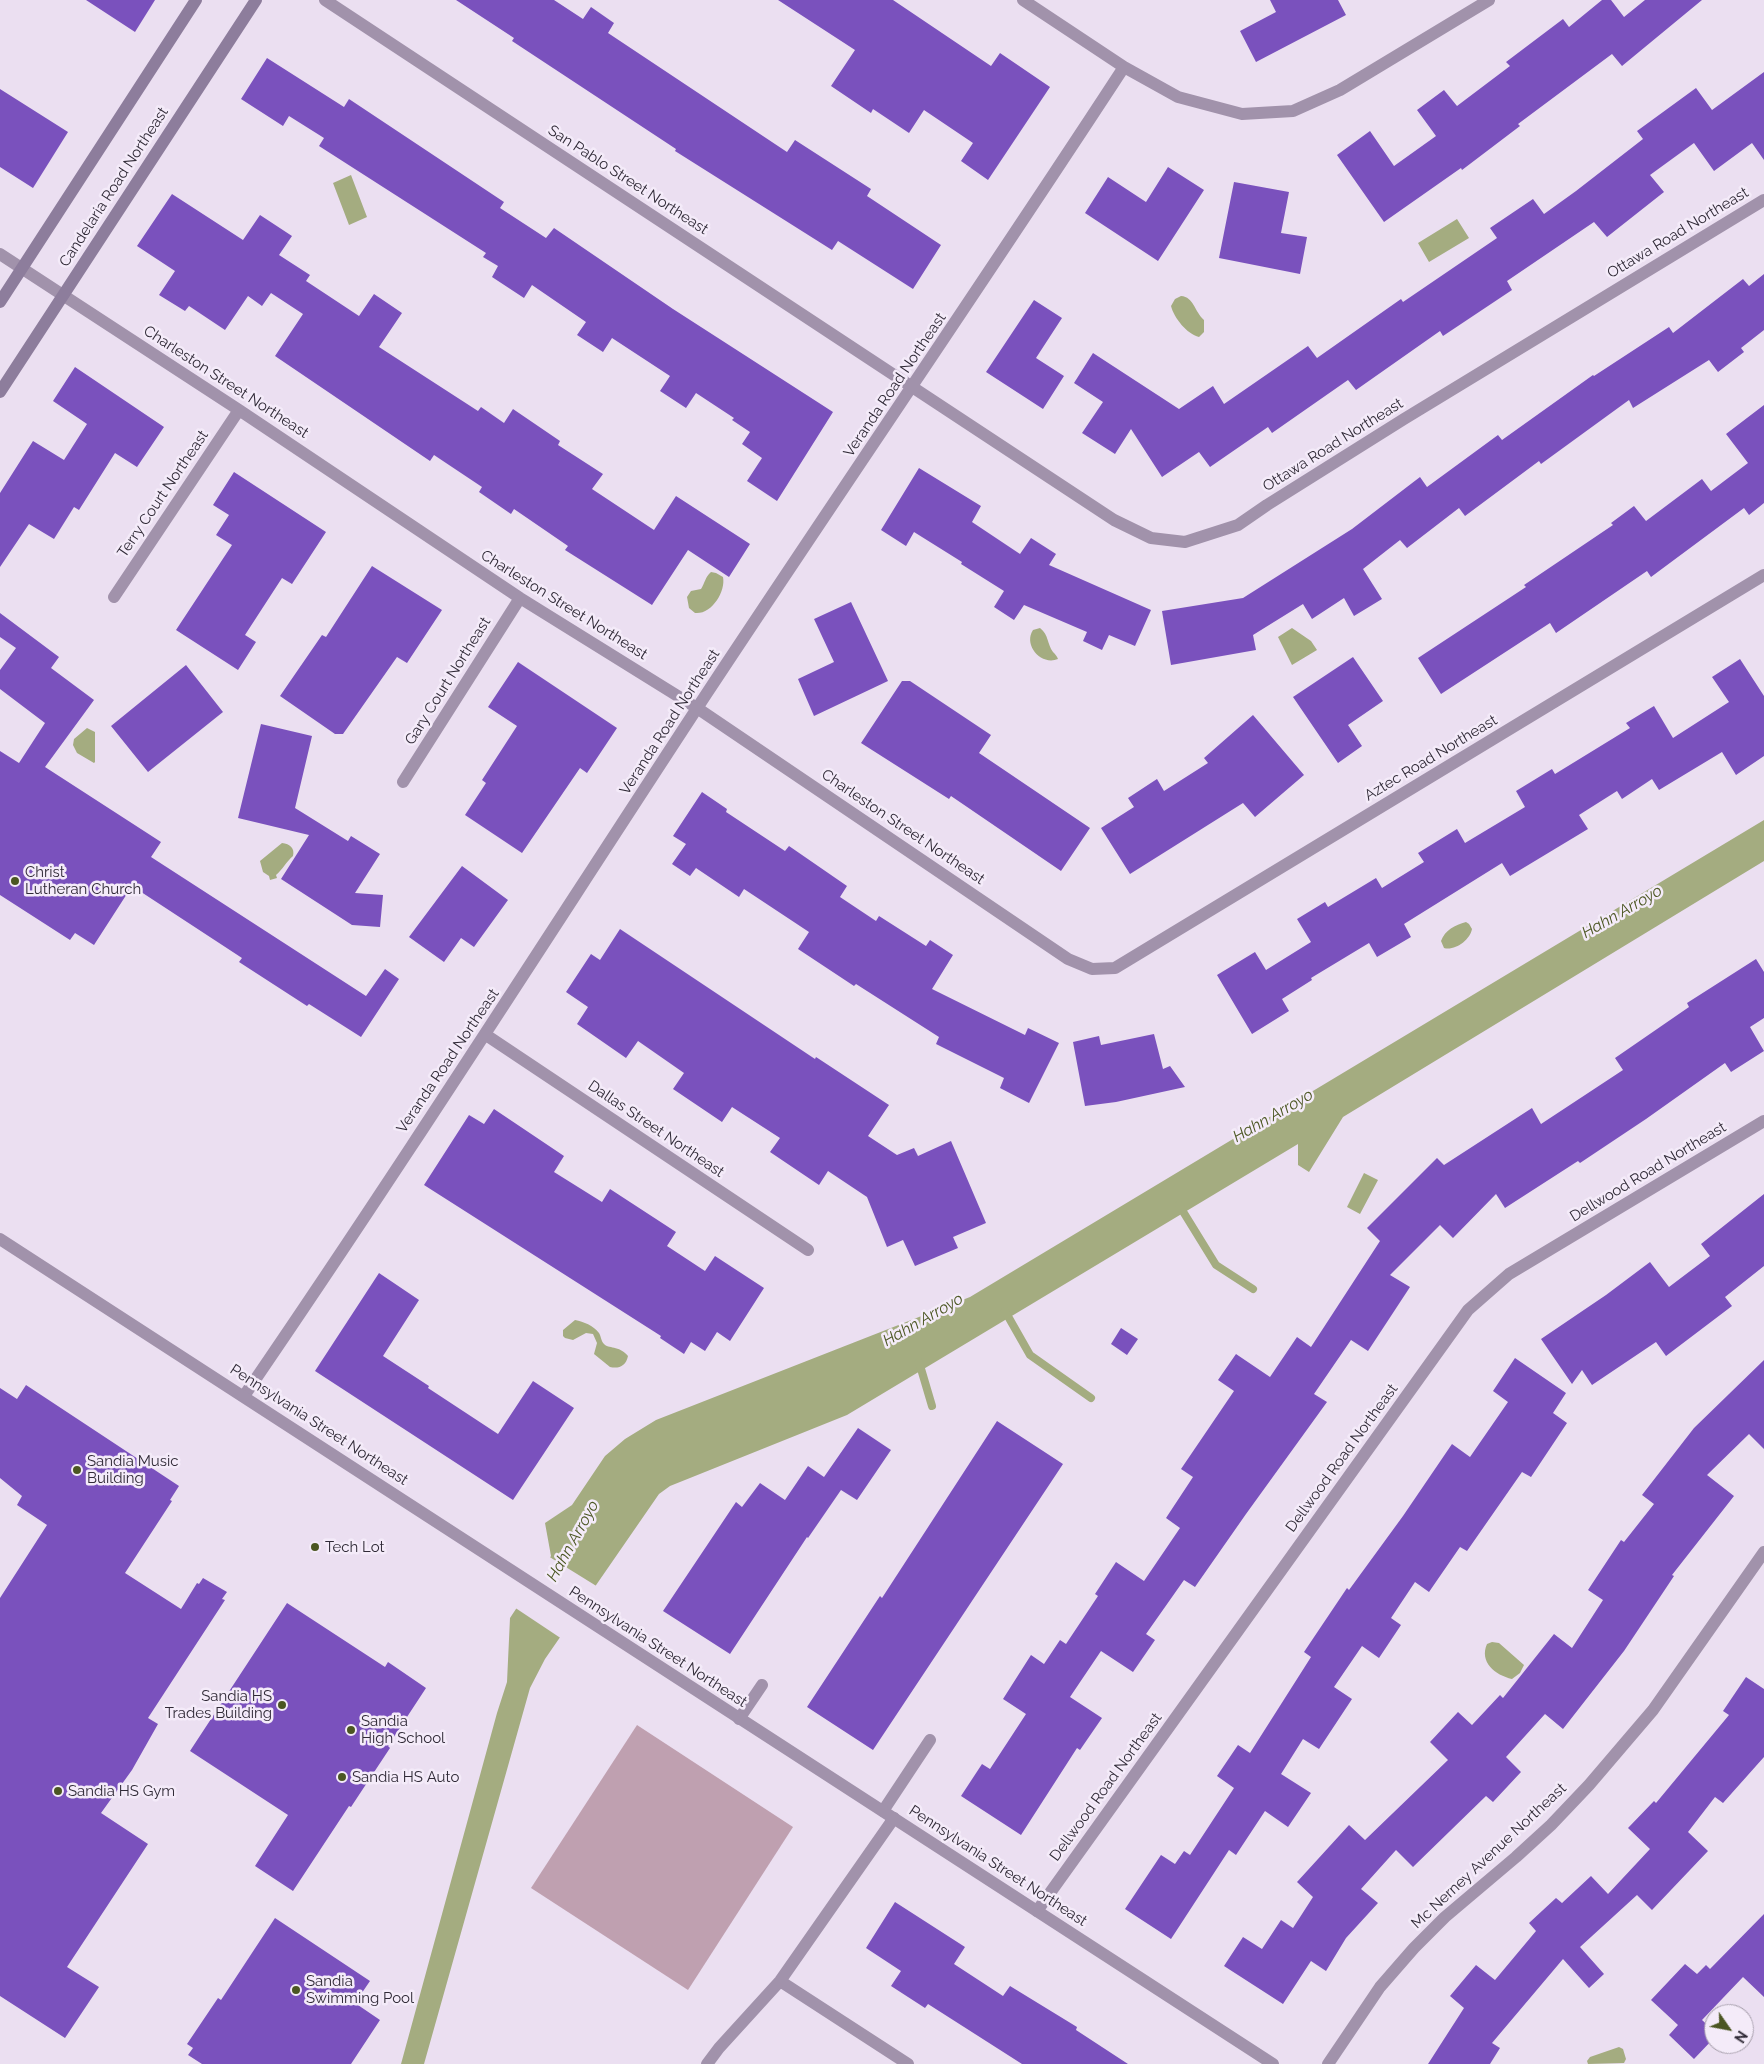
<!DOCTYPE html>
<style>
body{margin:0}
#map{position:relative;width:1764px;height:2064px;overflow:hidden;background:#ebdff1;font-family:Raleway,sans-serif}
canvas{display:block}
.north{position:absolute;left:1704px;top:2004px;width:50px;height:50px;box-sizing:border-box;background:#f4ebf9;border:1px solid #a69eab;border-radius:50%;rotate:123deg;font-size:14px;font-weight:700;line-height:20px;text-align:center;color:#302a37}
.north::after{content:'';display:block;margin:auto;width:18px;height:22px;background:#4b5622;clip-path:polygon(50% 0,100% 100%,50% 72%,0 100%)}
</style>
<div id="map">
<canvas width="1764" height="2064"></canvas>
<div class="north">N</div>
</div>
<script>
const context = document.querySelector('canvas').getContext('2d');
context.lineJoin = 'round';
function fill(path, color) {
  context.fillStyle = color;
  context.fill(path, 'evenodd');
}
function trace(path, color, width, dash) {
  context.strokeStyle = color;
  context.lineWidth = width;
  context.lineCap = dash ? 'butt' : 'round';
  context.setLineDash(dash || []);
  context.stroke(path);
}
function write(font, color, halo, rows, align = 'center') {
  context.font = font + ' Raleway,sans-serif';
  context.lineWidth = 5;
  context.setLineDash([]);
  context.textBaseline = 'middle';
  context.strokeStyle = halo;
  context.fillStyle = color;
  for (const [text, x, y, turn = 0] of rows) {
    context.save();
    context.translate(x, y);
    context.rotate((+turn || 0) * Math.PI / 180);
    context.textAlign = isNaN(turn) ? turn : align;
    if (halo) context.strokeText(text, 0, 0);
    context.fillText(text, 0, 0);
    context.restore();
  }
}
const green = new Path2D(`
 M 637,1725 L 793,1827 L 688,1990 L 531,1888 Z`);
const water = new Path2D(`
 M 351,175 L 367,217 L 349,225 L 333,183 Z
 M 1457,219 L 1469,238 L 1429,262 L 1418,243 Z
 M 1181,296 C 1194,297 1194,311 1204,320 L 1204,332 L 1199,337 C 1187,334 1174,318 1171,306 L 1175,299 Z
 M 711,572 L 716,573 L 723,577 C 726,592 711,615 695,613 L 689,608 L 687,597 L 691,591 L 701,589 C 705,583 705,577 711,572 Z
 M 1040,628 C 1049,635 1047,644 1053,652 C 1055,654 1057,656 1058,659 C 1041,666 1023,645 1033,630 Z
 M 1292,628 L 1311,641 L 1317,650 L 1292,665 L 1278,637 Z
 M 87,728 L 95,732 L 95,762 L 94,763 L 77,753 L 73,745 L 74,739 Z
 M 1764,820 L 1764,861 L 1343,1117 L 1309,1172 L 1298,1165 L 1298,1144 L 847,1415 L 690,1478 L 670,1486 L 659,1494 L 545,1659 L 530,1688 L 424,2064 L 401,2064 L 497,1713 L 507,1682 L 510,1618 L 551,1556 L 545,1523 L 572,1505 L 605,1456 L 625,1439 L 656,1420 L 970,1297 Z
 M 282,843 C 290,844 295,848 293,856 C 286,862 283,869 276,875 L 277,878 L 270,880 L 269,876 L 263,872 L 260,861 Z
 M 1466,922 L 1469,924 L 1472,929 C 1470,940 1455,951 1444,948 L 1441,941 C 1445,930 1455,925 1466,922 Z
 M 1364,1173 L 1378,1180 L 1360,1214 L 1347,1207 Z
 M 575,1320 C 584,1322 593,1325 599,1333 C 601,1336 601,1341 604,1344 C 608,1349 619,1345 628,1356 C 626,1366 619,1369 610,1367 L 594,1354 L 597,1343 L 593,1334 L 586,1333 L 573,1340 L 565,1338 L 563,1336 L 563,1330 Z
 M 1492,1642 L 1499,1643 L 1524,1665 L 1520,1673 L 1512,1679 C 1495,1675 1479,1662 1487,1644 Z
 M 1619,2047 L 1623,2049 L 1626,2059 L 1624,2063 L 1588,2064 L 1587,2061 L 1590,2057 Z`);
const pier = new Path2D(`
 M 548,1556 L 598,1587 L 562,1639 L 514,1607 Z`);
const stream = new Path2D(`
 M 1179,1205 L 1216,1265 L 1253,1289
 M 1005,1311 L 1030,1355 L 1091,1398
 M 919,1362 L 932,1406`);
const building = new Path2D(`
 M 86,0 L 155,0 L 135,32 Z
 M 456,0 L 554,0 L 583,19 L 591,7 L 614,23 L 608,33 L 787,152 L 795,140 L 871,189 L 867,196 L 941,245 L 913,289 L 838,241 L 832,250 L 675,151 L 676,149 L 512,41 L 514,38 Z
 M 778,0 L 893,0 L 991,66 L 1000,53 L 1050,87 L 988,180 L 961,161 L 973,143 L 924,110 L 909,133 L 873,109 L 871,113 L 831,86 L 855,50 Z
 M 1270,0 L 1338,0 L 1346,15 L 1256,62 L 1240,31 L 1276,12 Z
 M 1602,0 L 1611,0 L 1624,17 L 1645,0 L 1702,0 L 1622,66 L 1612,54 L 1518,124 L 1520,126 L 1462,170 L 1461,168 L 1384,222 L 1337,155 L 1370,131 L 1394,166 L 1436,136 L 1417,110 L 1444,90 L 1457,106 L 1510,66 L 1506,62 L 1563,19 L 1569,27 Z
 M 267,58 L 344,107 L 349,99 L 504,202 L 500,208 L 546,238 L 554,228 L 673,309 L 833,412 L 777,501 L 747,481 L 762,458 L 742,444 L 750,432 L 732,420 L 734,418 L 696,393 L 686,408 L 660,391 L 670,376 L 612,338 L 603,352 L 577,335 L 586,322 L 532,285 L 524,298 L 492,277 L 498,266 L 483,257 L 486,253 L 319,146 L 324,138 L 289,116 L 283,126 L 241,99 Z
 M 1764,72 L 1764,160 L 1752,143 L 1714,171 L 1694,143 L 1650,175 L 1664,192 L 1607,237 L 1594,222 L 1507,281 L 1512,290 L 1443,336 L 1440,331 L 1356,390 L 1348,380 L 1272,433 L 1268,427 L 1210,467 L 1199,452 L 1162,477 L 1131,429 L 1115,454 L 1082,433 L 1103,402 L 1074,383 L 1093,353 L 1179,409 L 1213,386 L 1224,404 L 1308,346 L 1317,358 L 1401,299 L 1403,302 L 1497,238 L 1490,228 L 1533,199 L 1544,214 L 1576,191 L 1643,139 L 1637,131 L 1696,88 L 1712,110 Z
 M 0,89 L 68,132 L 33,188 L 0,167 Z
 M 1168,167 L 1204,190 L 1158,261 L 1085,213 L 1108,177 L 1146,202 Z
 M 1234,182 L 1289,192 L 1281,233 L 1307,237 L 1300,274 L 1219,258 Z
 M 172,194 L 243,240 L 260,215 L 292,236 L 279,255 L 310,275 L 306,281 L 359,316 L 374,294 L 402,313 L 379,347 L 478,411 L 481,407 L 504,423 L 513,409 L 560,441 L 558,445 L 603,474 L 592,489 L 654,530 L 676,496 L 750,544 L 729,577 L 688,550 L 652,605 L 565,550 L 568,546 L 514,509 L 511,514 L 479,492 L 482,487 L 434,455 L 430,461 L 275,356 L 303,314 L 271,293 L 262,306 L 248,296 L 225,330 L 189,306 L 185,311 L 159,295 L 175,271 L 137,246 Z
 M 1764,274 L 1764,330 L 1741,348 L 1744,352 L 1718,372 L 1709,360 L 1633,408 L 1629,400 L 1541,464 L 1539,461 L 1465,516 L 1459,508 L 1407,548 L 1400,540 L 1363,569 L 1382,599 L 1354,616 L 1344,598 L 1312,619 L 1303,604 L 1253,635 L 1256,650 L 1171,665 L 1162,611 L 1243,598 L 1352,529 L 1420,477 L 1427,487 L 1498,435 L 1502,440 L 1593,375 L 1594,376 L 1669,327 L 1673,333 L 1743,279 L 1749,286 Z
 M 1034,300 L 1062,318 L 1036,358 L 1064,376 L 1043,409 L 986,372 Z
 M 75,367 L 164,427 L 137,467 L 115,453 L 79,510 L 74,507 L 54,539 L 29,524 L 0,567 L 0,493 L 33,441 L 64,460 L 87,424 L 53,401 Z
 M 1764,405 L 1764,503 L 1749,515 L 1744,508 L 1651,577 L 1647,571 L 1556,633 L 1550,623 L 1441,694 L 1418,658 L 1526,587 L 1524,585 L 1613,525 L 1611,523 L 1634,506 L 1646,521 L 1702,479 L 1711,491 L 1748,463 L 1726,434 Z
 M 919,468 L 981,506 L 972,522 L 1020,554 L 1031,538 L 1056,554 L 1049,565 L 1151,610 L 1135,646 L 1109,635 L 1102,650 L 1083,641 L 1087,632 L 1024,605 L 1014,620 L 994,607 L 1004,591 L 961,564 L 962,562 L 914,532 L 906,546 L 881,530 Z
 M 234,472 L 326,532 L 292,584 L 282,578 L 245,635 L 256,642 L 238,670 L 176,630 L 232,545 L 216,535 L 229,515 L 213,505 Z
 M 372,566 L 442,610 L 407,663 L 397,657 L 343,734 L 335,734 L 280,696 L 322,635 L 326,637 Z
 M 851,602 L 888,681 L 814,716 L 798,679 L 834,662 L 814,619 Z
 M 0,613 L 59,657 L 51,668 L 94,700 L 45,767 L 161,842 L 151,857 L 366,996 L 385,969 L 399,979 L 361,1037 L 309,1004 L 307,1006 L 239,962 L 242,958 L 132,886 L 94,945 L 75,933 L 70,940 L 0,895 L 0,751 L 19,763 L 45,723 L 0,689 L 0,670 L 16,648 L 0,637 Z
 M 1353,657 L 1383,701 L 1348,725 L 1362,746 L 1338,763 L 1293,697 Z
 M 1740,659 L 1764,696 L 1764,756 L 1736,775 L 1722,752 L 1659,790 L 1652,779 L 1622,799 L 1617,791 L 1579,815 L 1588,829 L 1510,876 L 1502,863 L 1404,924 L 1411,937 L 1377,957 L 1369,943 L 1311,978 L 1312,980 L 1282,999 L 1289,1011 L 1252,1034 L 1217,975 L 1255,952 L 1266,970 L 1311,942 L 1297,919 L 1325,902 L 1328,907 L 1376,878 L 1382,888 L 1424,862 L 1418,853 L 1457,829 L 1465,843 L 1525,807 L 1516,791 L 1552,769 L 1555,774 L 1630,728 L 1626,723 L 1654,706 L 1673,738 L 1729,702 L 1712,677 Z
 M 518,662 L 617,728 L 587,773 L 580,768 L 522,853 L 465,815 L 486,783 L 482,780 L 517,726 L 488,707 Z
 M 186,665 L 223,712 L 148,772 L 111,726 Z
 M 902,681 L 910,681 L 991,735 L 979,753 L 1090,828 L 1061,871 L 951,796 L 949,799 L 861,743 Z
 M 1253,715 L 1304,775 L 1255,817 L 1243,803 L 1130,874 L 1101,828 L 1134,807 L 1128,798 L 1157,779 L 1164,791 L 1208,763 L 1204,758 Z
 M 261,724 L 312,736 L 295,808 L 348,841 L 351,836 L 380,854 L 355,893 L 383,895 L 380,927 L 352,925 L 281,879 L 309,835 L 238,818 Z
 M 702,792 L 727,809 L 726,812 L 785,851 L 789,846 L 847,886 L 840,897 L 876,921 L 879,916 L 926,946 L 930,940 L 953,955 L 932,989 L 1025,1035 L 1028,1028 L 1059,1043 L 1029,1103 L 1000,1088 L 1004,1078 L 936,1044 L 939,1037 L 856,984 L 854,986 L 798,949 L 809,932 L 744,889 L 739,897 L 696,868 L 690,876 L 672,864 L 686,844 L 673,836 Z
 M 462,866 L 508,900 L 474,947 L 461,938 L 444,962 L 409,937 Z
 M 620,929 L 815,1059 L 816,1057 L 889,1105 L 868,1136 L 897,1155 L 914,1148 L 918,1156 L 951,1141 L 986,1223 L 953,1237 L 958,1248 L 915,1266 L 903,1240 L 887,1247 L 867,1197 L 828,1171 L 819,1185 L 770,1152 L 780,1138 L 732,1107 L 722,1122 L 673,1089 L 684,1073 L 638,1041 L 626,1058 L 577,1024 L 588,1007 L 566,992 L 591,954 L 600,960 Z
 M 1756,959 L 1764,972 L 1764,1018 L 1750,1027 L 1764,1051 L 1731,1072 L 1725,1063 L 1646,1119 L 1580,1163 L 1578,1161 L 1505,1208 L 1496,1194 L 1453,1238 L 1440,1225 L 1390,1275 L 1410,1287 L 1368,1351 L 1351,1340 L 1314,1394 L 1327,1402 L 1246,1514 L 1195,1587 L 1184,1580 L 1146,1634 L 1155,1640 L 1133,1672 L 1101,1651 L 1070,1697 L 1102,1718 L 1080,1750 L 1077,1748 L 1021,1835 L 961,1796 L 982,1764 L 990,1769 L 1026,1714 L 1003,1699 L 1031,1655 L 1044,1664 L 1060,1640 L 1066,1644 L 1098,1596 L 1095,1594 L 1116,1562 L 1144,1581 L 1180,1528 L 1166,1518 L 1193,1477 L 1181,1469 L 1234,1391 L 1218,1380 L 1236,1354 L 1270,1377 L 1297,1337 L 1311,1347 L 1380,1241 L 1367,1228 L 1437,1158 L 1444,1165 L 1532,1108 L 1541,1124 L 1623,1070 L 1615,1058 L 1689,1007 L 1687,1003 Z
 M 1154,1034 L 1163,1069 L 1170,1066 L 1185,1087 L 1116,1102 L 1085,1106 L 1073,1042 L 1099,1036 L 1101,1045 Z
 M 494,1109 L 564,1156 L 554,1172 L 602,1202 L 610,1189 L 676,1232 L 667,1246 L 705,1271 L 715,1256 L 764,1288 L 730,1341 L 717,1332 L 705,1351 L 691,1342 L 684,1354 L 660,1338 L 661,1336 L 424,1185 L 469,1115 L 484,1124 Z
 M 1764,1194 L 1764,1266 L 1725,1297 L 1732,1306 L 1666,1356 L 1656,1342 L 1592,1385 L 1582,1370 L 1572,1384 L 1541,1339 L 1606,1295 L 1650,1262 L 1669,1287 L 1710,1256 L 1701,1244 Z
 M 379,1273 L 419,1300 L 383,1356 L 429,1386 L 428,1388 L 498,1434 L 533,1381 L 574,1408 L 513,1500 L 315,1371 Z
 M 1121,1328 L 1138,1339 L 1127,1355 L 1111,1344 Z
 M 1515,1358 L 1566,1393 L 1553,1413 L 1567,1423 L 1531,1477 L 1522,1472 L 1467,1551 L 1460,1547 L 1429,1592 L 1415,1582 L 1391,1618 L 1401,1625 L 1379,1658 L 1362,1646 L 1334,1687 L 1352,1699 L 1319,1749 L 1303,1739 L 1281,1774 L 1311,1793 L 1288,1827 L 1265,1811 L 1236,1855 L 1229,1850 L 1171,1939 L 1125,1909 L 1161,1855 L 1175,1864 L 1184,1851 L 1190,1855 L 1234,1788 L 1217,1776 L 1238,1745 L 1250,1753 L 1311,1657 L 1304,1652 L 1347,1588 L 1349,1590 L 1403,1516 L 1452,1444 L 1470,1457 L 1508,1402 L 1493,1391 Z
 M 1764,1360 L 1764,1449 L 1749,1434 L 1707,1475 L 1734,1496 L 1672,1575 L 1674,1576 L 1624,1651 L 1563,1729 L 1545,1714 L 1506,1757 L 1521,1772 L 1493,1802 L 1486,1796 L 1413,1867 L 1396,1850 L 1361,1889 L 1378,1903 L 1346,1938 L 1326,1971 L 1311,1961 L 1283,2004 L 1224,1966 L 1243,1937 L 1262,1949 L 1281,1920 L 1293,1928 L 1313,1897 L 1297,1882 L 1349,1825 L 1365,1840 L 1448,1760 L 1430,1742 L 1458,1712 L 1472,1725 L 1500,1695 L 1503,1698 L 1554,1634 L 1572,1648 L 1603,1600 L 1588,1590 L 1621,1540 L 1624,1542 L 1654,1504 L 1642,1495 L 1694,1428 Z
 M 26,1385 L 179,1486 L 170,1500 L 172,1501 L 125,1573 L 181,1609 L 197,1583 L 199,1584 L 203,1578 L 227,1592 L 222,1599 L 225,1600 L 148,1718 L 158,1724 L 132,1770 L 101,1813 L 148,1844 L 67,1967 L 99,1987 L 65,2038 L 0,1996 L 0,1598 L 47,1525 L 17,1505 L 22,1496 L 0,1478 L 0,1388 L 17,1399 Z
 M 997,1421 L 1063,1464 L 873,1750 L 807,1707 L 880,1596 L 882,1598 Z
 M 858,1428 L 891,1450 L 857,1500 L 841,1490 L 808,1538 L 807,1537 L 730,1654 L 663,1611 L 736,1502 L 742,1507 L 760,1483 L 785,1500 L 808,1466 L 824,1477 Z
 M 287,1603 L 385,1667 L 388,1662 L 426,1688 L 388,1746 L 390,1748 L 351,1807 L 349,1806 L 293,1891 L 255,1866 L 288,1815 L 190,1751 Z
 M 1746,1677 L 1764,1689 L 1764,1757 L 1723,1803 L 1715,1797 L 1688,1832 L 1708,1851 L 1652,1910 L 1637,1895 L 1580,1947 L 1604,1974 L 1589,1988 L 1563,1959 L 1492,2043 L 1500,2048 L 1490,2064 L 1428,2064 L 1464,2008 L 1450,1996 L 1476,1965 L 1495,1980 L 1536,1931 L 1529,1923 L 1556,1898 L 1562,1903 L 1591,1876 L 1608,1894 L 1650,1849 L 1628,1828 L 1654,1801 L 1656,1803 L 1729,1715 L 1723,1711 Z
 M 895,1902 L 965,1947 L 954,1964 L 1003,1996 L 1010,1986 L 1077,2027 L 1076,2030 L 1128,2064 L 1022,2064 L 928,2004 L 925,2008 L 891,1986 L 901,1971 L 866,1948 Z
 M 1764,1914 L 1764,1997 L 1743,1977 L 1702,2020 L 1714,2031 L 1714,2038 L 1694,2059 L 1669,2035 L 1678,2025 L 1651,2000 L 1685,1964 L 1697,1974 L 1706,1965 L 1710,1969 Z
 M 275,1918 L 370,1981 L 355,2003 L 380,2020 L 351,2064 L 202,2064 L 188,2055 L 193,2048 L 187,2044 L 218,1998 L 221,2000 Z`);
const minor = new Path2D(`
 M 325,0 L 1114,520 L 1151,538 L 1185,542 L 1238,525 L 1267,505 L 1404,419 L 1764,200
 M 1023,0 L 1124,67 L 1178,97 L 1242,114 L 1293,111 L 1340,90 L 1489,0
 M 0,254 L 239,410 L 520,598 L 697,708 L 1068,959 L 1092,969 L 1115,968 L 1764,575
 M 114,597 L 239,410
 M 403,782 L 520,598
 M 486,1035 L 808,1250
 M 244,1396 C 403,1164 553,928 707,693 C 845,484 987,277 1124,67
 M 739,1719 L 762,1685
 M 883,1811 L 930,1740
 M 1037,1911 L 1468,1310 L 1509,1274 L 1764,1121
 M 780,1981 L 908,2064
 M 707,2064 L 719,2048 L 780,1981 L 894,1818
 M 1328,2064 L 1380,1987 L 1414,1948 L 1445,1917 L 1516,1857 L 1551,1825 L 1589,1785 L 1653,1710 L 1764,1552`);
const tertiary = new Path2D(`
 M 0,1239 L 1273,2064`);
const secondary = new Path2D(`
 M 0,302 L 196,0
 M 0,392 L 256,0`);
const markers = [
 [15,881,5,"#4b5622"],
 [77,1470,5,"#4b5622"],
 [315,1547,5,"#4b5622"],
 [282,1705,5,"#4b5622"],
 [351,1730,5,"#4b5622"],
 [342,1777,5,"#4b5622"],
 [58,1791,5,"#4b5622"],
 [296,1990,5,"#4b5622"]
];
const streetNames = [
 ["San Pablo Street Northeast",628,180,33],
 ["Candelaria Road Northeast",114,187,-57],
 ["Ottawa Road Northeast",1678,233,-31],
 ["Charleston Street Northeast",226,382,33],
 ["Veranda Road Northeast",895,385,-56],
 ["Ottawa Road Northeast",1333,445,-32],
 ["Terry Court Northeast",163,494,-56],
 ["Charleston Street Northeast",564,605,32],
 ["Gary Court Northeast",448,681,-58],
 ["Veranda Road Northeast",670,722,-57],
 ["Aztec Road Northeast",1431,758,-31],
 ["Charleston Street Northeast",903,827,34],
 ["Veranda Road Northeast",448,1061,-56],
 ["Dallas Street Northeast",656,1129,34],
 ["Dellwood Road Northeast",1648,1172,-31],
 ["Pennsylvania Street Northeast",319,1425,33],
 ["Dellwood Road Northeast",1342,1458,-54],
 ["Pennsylvania Street Northeast",658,1647,33],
 ["Dellwood Road Northeast",1106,1787,-54],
 ["Mc Nerney Avenue Northeast",1489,1856,-43],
 ["Pennsylvania Street Northeast",998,1866,33]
];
const poiNames = [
 ["Christ",25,872],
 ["Lutheran Church",25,889],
 ["Sandia Music",87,1461],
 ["Building",87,1478],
 ["Tech Lot",325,1547],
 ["Sandia HS",272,1696,"right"],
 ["Trades Building",272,1713,"right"],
 ["Sandia",361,1721],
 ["High School",361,1738],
 ["Sandia HS Auto",352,1777],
 ["Sandia HS Gym",68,1791],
 ["Sandia",306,1981],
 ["Swimming Pool",306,1998]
];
const waterNames = [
 ["Hahn Arroyo",1622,912,-30],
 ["Hahn Arroyo",1273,1116,-30],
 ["Hahn Arroyo",923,1320,-30],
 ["Hahn Arroyo",573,1541,-61]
];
fill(green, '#bfa0b0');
fill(water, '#a4ac80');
fill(pier, '#ebdff1');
trace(stream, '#a4ac80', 8);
fill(building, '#7a51bd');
trace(minor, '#a192ab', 12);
trace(tertiary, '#a192ab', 12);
trace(secondary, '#8d7d9c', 12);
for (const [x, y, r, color] of markers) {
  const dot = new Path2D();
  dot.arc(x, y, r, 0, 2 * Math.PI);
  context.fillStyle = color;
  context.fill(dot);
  trace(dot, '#f4ebf9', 2);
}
write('15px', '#302a37', '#f4ebf9', streetNames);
write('15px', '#302a37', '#f4ebf9', poiNames, 'left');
write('italic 16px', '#4b5622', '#f4ebf9', waterNames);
</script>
